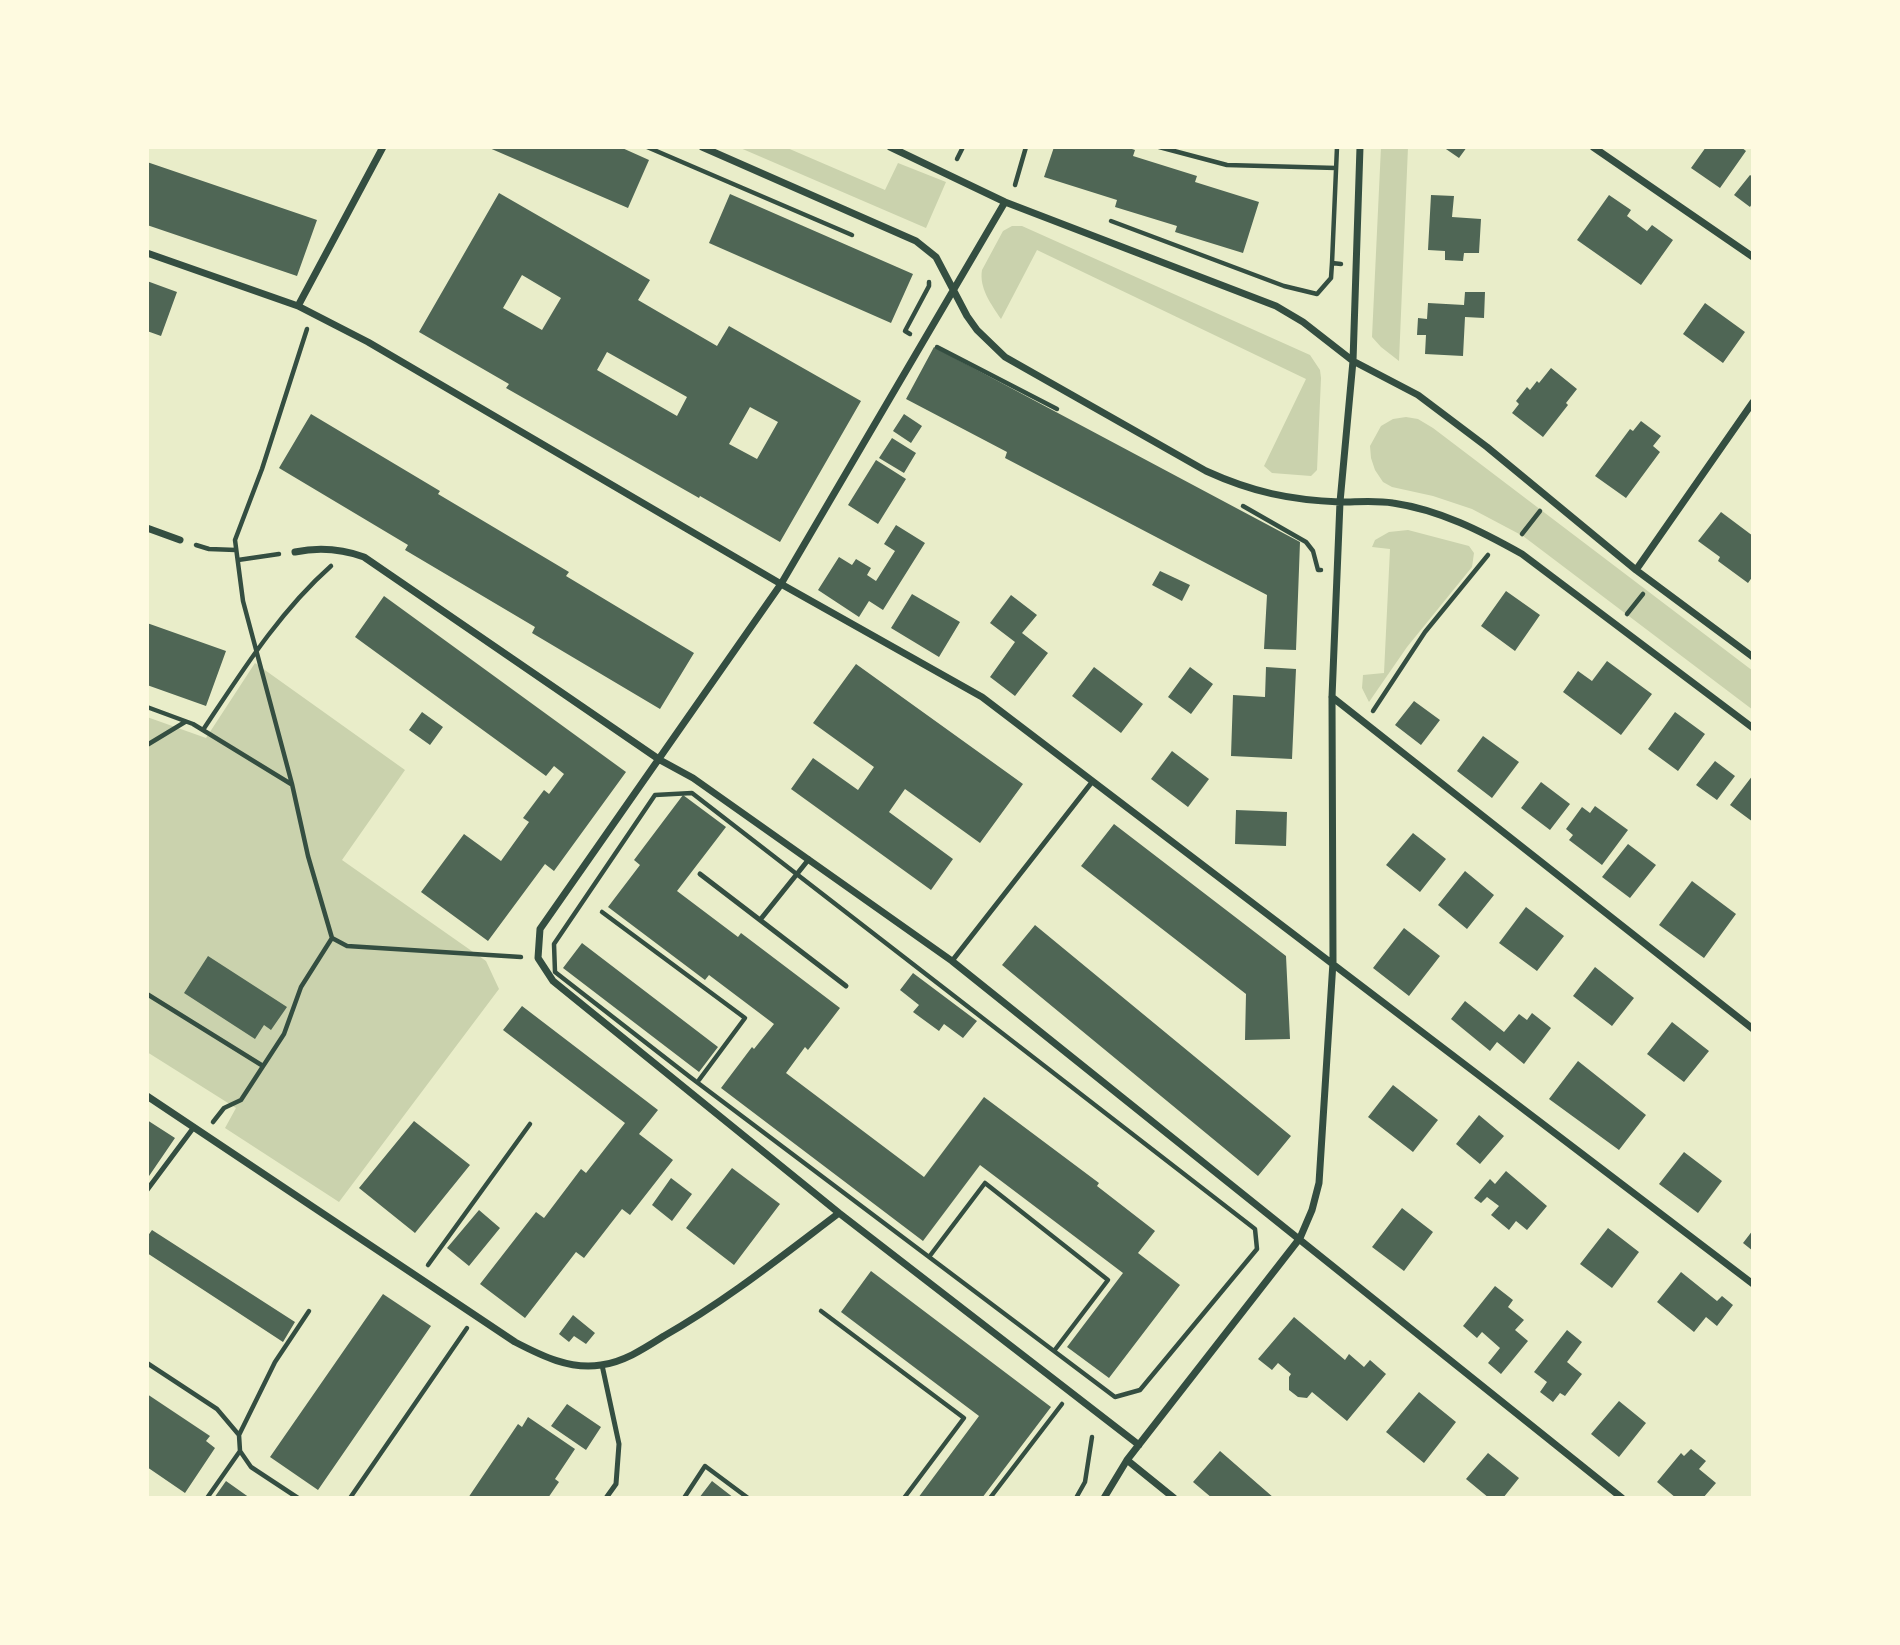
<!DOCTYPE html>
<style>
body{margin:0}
#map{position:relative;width:1900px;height:1645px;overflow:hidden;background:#e9edc9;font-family:"Archivo Narrow",sans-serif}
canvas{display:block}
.frame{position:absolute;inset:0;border:149px solid #fefae0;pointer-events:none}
</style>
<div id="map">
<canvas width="1900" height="1645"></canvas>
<div class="frame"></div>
</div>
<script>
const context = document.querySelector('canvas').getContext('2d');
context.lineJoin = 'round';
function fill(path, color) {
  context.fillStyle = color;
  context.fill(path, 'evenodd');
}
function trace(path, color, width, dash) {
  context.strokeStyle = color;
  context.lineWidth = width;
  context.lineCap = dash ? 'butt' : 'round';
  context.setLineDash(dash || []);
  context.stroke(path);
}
const green = new Path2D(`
 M 738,147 L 785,147 L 885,190 L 898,163 L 946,182 L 926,228 Z
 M 1381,147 L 1408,147 L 1399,361 L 1381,347 L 1372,337 Z
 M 1012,226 L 1022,226 L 1310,355 L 1320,370 L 1321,378 L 1317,470 L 1311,476 L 1272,473 L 1264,466 L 1306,379 L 1037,250 L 1001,319 C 991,304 979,288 982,270 L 1003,231 Z
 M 1406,417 L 1418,419 L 1433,428 L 1753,671 L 1753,710 L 1523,536 L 1472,509 L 1433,496 L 1392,487 L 1383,482 L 1375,470 L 1371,458 L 1370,446 L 1381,426 L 1393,419 Z
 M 1408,530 L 1469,546 L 1474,553 L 1472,567 L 1407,647 L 1369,702 L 1362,688 L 1363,675 L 1384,673 L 1390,549 L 1372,547 L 1375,540 L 1389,532 Z
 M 255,663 L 405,770 L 342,860 L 486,961 L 499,989 L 339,1202 L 225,1128 L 236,1108 L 147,1052 L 147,717 L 206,738 Z`);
const building = new Path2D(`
 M 487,147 L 620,147 L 649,160 L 628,208 Z
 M 1054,147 L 1126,147 L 1135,150 L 1133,156 L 1197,176 L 1195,182 L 1259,202 L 1243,253 L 1175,232 L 1177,226 L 1115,207 L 1117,200 L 1044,177 Z
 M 1443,147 L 1467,147 L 1459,158 Z
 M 1706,147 L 1741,147 L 1746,151 L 1720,188 L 1691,168 Z
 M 147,162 L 317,220 L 297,276 L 147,225 Z
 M 1750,175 L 1753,177 L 1753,202 L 1750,207 L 1734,195 Z
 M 499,193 L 650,280 L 638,300 L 717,346 L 729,326 L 861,401 L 780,542 L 700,496 L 699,498 L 506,388 L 509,384 L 419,332 ZM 522,275 L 561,298 L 542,330 L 503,308 ZM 607,352 L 687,397 L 677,416 L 597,370 ZM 750,407 L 778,422 L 757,459 L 729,444 Z
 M 730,194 L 913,274 L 891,323 L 709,243 Z
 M 1431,195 L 1454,196 L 1452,217 L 1481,219 L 1479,253 L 1464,253 L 1463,261 L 1445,260 L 1445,251 L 1428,250 Z
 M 1609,195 L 1631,210 L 1627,216 L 1647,231 L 1652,225 L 1673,240 L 1641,285 L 1577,240 Z
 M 147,281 L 177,292 L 161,336 L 147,331 Z
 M 1465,292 L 1485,292 L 1484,318 L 1465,317 L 1463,356 L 1425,354 L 1426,335 L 1417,335 L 1418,318 L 1427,319 L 1428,303 L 1464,305 Z
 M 1705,303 L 1745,332 L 1723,363 L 1683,334 Z
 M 934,347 L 1300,542 L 1296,650 L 1264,649 L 1267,595 L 1005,458 L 1007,452 L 906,399 Z
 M 1551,368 L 1577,389 L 1566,403 L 1568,405 L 1543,437 L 1512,413 L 1519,404 L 1516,401 L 1527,387 L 1530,390 L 1537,381 L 1539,383 Z
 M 311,414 L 440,491 L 438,494 L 569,572 L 566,576 L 694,653 L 660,709 L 532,633 L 535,627 L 405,550 L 408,545 L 279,468 Z
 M 904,414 L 922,426 L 911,443 L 893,431 Z
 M 1641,421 L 1661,436 L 1653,446 L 1660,452 L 1626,498 L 1595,476 L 1630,429 L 1633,431 Z
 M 892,438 L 916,453 L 904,473 L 879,458 Z
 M 876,460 L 906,479 L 878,524 L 848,505 Z
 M 1721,512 L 1753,536 L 1753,576 L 1748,583 L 1718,561 L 1720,557 L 1698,541 Z
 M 896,525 L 925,543 L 883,610 L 869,601 L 859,617 L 818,590 L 839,557 L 852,565 L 856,559 L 871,568 L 867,575 L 876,581 L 895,551 L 884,544 Z
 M 1160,571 L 1190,585 L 1182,601 L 1152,585 Z
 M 1506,591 L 1540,615 L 1515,651 L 1481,626 Z
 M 912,594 L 960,622 L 939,657 L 891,628 Z
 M 1011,595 L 1037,615 L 1022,633 L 1048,653 L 1015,696 L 990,677 L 1015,642 L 990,623 Z
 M 384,596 L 626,772 L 554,871 L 545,864 L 488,941 L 421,892 L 464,834 L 501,861 L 529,822 L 523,818 L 544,790 L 549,794 L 564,774 L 554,766 L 546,776 L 355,637 Z
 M 147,623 L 226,651 L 206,706 L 147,685 Z
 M 1607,661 L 1652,694 L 1621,735 L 1563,692 L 1578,671 L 1592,681 Z
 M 856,664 L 1023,784 L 980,843 L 905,789 L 889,812 L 953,859 L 931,890 L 791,789 L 813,758 L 858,790 L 874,767 L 813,723 Z
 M 1094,667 L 1143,704 L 1121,733 L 1072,696 Z
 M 1190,667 L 1213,684 L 1191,714 L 1168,697 Z
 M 1266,667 L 1296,669 L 1292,759 L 1231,756 L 1233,695 L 1265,697 Z
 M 1414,701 L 1440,720 L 1421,745 L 1395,725 Z
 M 422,712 L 443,727 L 430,745 L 409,730 Z
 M 1675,712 L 1705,734 L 1678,771 L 1648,749 Z
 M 1483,736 L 1519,762 L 1492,798 L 1457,771 Z
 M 1172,751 L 1209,779 L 1188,807 L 1151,779 Z
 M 1715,761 L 1735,776 L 1717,800 L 1696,785 Z
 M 1753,775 L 1753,822 L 1730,805 Z
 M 1541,782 L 1570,804 L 1550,830 L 1521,808 Z
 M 683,795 L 726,827 L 677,891 L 738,937 L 741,933 L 840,1008 L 808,1050 L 805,1047 L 786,1073 L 924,1177 L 984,1097 L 1099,1183 L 1097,1186 L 1155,1231 L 1138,1253 L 1180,1285 L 1109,1378 L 1067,1347 L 1123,1273 L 980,1165 L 923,1241 L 721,1088 L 752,1047 L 754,1049 L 774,1024 L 709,975 L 705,980 L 608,907 L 640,865 L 634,860 Z
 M 1595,806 L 1628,830 L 1602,865 L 1569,840 L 1573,835 L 1566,829 L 1582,807 L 1590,813 Z
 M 1236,810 L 1287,812 L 1286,846 L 1235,844 Z
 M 1114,824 L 1286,956 L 1290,1039 L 1245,1040 L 1246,994 L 1081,866 Z
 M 1413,833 L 1446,859 L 1420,892 L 1386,865 Z
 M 1628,844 L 1656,865 L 1630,898 L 1602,877 Z
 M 1465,871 L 1494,895 L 1467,929 L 1438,905 Z
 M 1692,881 L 1736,914 L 1704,958 L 1659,925 Z
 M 1526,907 L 1564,936 L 1537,971 L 1499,943 Z
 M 1035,925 L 1291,1136 L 1258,1176 L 1002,965 Z
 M 1404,928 L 1440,956 L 1409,996 L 1373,968 Z
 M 582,943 L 718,1047 L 699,1072 L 563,968 Z
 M 208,956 L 287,1007 L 271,1030 L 264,1025 L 255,1039 L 184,993 Z
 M 1595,967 L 1634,998 L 1612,1026 L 1573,996 Z
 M 913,973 L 977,1021 L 963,1038 L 944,1024 L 939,1031 L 913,1012 L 919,1005 L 900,990 Z
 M 1465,1001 L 1504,1032 L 1519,1014 L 1527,1020 L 1532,1013 L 1551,1028 L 1524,1064 L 1497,1042 L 1490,1051 L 1451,1019 Z
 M 522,1006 L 658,1110 L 639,1134 L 673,1160 L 630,1215 L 622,1209 L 584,1258 L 576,1252 L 525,1318 L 480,1284 L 536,1212 L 544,1218 L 581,1169 L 586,1173 L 625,1123 L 503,1030 Z
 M 1672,1022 L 1709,1051 L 1684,1082 L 1647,1054 Z
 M 1578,1061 L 1646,1115 L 1619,1150 L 1549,1099 Z
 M 1393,1085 L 1438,1120 L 1413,1152 L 1368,1117 Z
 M 1479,1115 L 1504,1136 L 1480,1164 L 1456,1144 Z
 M 147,1120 L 175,1138 L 147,1179 Z
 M 414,1121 L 470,1165 L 415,1233 L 359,1188 Z
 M 1684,1152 L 1722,1181 L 1698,1213 L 1659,1184 Z
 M 732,1168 L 780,1204 L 734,1265 L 686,1228 Z
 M 1506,1171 L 1547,1206 L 1527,1230 L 1516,1221 L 1509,1230 L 1491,1215 L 1499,1206 L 1487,1197 L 1481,1203 L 1474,1198 L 1490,1179 L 1495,1184 Z
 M 671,1178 L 692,1194 L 672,1221 L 652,1205 Z
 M 1402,1208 L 1433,1232 L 1404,1271 L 1372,1247 Z
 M 479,1210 L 500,1228 L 469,1266 L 447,1248 Z
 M 1608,1228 L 1639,1252 L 1612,1288 L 1580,1264 Z
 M 152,1230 L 295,1322 L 283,1342 L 147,1253 L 147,1237 Z
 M 1753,1230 L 1753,1251 L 1743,1243 Z
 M 871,1271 L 1051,1407 L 982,1498 L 918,1498 L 979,1416 L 841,1312 Z
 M 1681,1272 L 1717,1301 L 1722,1296 L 1733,1305 L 1717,1326 L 1706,1317 L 1694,1332 L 1657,1302 Z
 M 1495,1286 L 1513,1300 L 1508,1307 L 1524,1320 L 1515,1330 L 1528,1341 L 1501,1374 L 1488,1363 L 1500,1348 L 1482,1332 L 1477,1338 L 1463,1326 Z
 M 383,1294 L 431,1326 L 318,1490 L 270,1457 Z
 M 573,1315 L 595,1333 L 586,1344 L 574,1336 L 569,1342 L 559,1334 Z
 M 1294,1317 L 1345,1360 L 1349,1354 L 1364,1367 L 1370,1360 L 1386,1374 L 1347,1421 L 1312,1392 L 1307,1398 L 1298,1397 L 1289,1390 L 1289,1377 L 1291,1374 L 1278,1363 L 1272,1370 L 1258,1359 Z
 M 1567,1330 L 1582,1342 L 1567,1362 L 1582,1374 L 1565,1396 L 1560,1393 L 1553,1402 L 1540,1392 L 1547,1382 L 1534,1372 Z
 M 1419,1392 L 1456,1422 L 1424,1463 L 1386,1432 Z
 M 147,1394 L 210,1436 L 206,1441 L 215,1448 L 185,1493 L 147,1467 Z
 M 1619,1401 L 1646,1423 L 1619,1457 L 1591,1434 Z
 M 567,1404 L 601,1427 L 586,1450 L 551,1426 Z
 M 528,1417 L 575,1449 L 555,1479 L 559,1482 L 548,1498 L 543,1496 L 542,1498 L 468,1498 L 518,1424 L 522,1427 Z
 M 1691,1449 L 1706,1461 L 1699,1469 L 1716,1483 L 1703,1498 L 1676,1498 L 1657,1482 L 1681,1453 L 1684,1456 Z
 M 1220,1451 L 1251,1478 L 1274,1498 L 1212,1498 L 1193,1482 Z
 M 1488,1453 L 1519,1478 L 1503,1498 L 1489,1498 L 1466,1479 Z
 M 226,1481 L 250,1498 L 214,1498 Z
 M 712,1481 L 734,1498 L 699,1498 Z`);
const path = new Path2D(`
 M 647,147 L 852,235
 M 1159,147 L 1227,165 L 1336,168
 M 957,159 L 963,147
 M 1015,185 L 1026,147
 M 1111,221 L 1284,286 L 1317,294 L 1331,278 L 1332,263 L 1341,264
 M 1332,263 L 1337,147
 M 910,334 L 905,331 L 929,286 L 929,282
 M 937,347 L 1057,409
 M 1243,506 L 1306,542 L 1313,551 L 1318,570 L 1321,570
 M 1522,534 L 1540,511
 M 196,545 L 209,549 L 236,550
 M 238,560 L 279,554
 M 1627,614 L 1643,594
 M 147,707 L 193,724 L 291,784
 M 1373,711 L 1425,632 L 1488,555
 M 203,730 C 241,673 279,612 331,566
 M 147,745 L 185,722
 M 692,793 L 1255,1229 L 1257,1249 L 1140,1390 L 1115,1397 L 690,1077 L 555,972 L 554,944 L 655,795 Z
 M 602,912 L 745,1018 L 699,1080
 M 332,938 L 347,946 L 521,957
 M 147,994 L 263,1066
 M 213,1122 L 224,1108 L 241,1100 L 284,1034 L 301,987 L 332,938 L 308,856 L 292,784 L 243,601 L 235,540 L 262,469 L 307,329
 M 929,1257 L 985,1183 L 1108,1280 L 1054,1351
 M 428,1265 L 530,1124
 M 821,1311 L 964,1418 L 904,1498
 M 147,1363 L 217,1409 L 239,1435 L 240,1451 L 251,1467 L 298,1498
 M 239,1435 L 275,1362 L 309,1311
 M 207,1498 L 240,1451
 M 350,1498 L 467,1328
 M 684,1498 L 705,1466 L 748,1498
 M 990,1498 L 1062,1404
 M 1076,1498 L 1085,1482 L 1092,1437`);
const service = new Path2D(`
 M 700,874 L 760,920 L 809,859
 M 760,920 L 846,986
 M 952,961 L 1092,782
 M 147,1190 L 194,1127
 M 602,1365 L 619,1444 L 616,1484 L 606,1498`);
const minor = new Path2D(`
 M 702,147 L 916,241 L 936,257 L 967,316 L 977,330 L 1005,357 L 1206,471 C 1252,492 1290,500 1340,502 C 1357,502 1376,500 1393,503 C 1440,510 1481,531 1522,554 L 1753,728
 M 890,147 L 1005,202 L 1276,306 L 1303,322 L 1353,361 L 1418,395 L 1487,447 L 1636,570 L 1753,657
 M 1593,147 L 1753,257
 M 1005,202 L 781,584 L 540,929 L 538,958 L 553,981 L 839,1213 L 1139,1445
 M 147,253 L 298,306 L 368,342 L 781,584 L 982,697 L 1753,1284
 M 298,306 L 383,147
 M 147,528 L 180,540
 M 295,552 C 319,547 342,549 364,557 L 660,760 L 693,778 L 952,961 L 1622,1498
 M 1636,570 L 1753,402
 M 1332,697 L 1753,1029
 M 147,1096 L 515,1342 C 542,1356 570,1370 601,1365 C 624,1362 645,1348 664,1336 C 726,1301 782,1256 839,1213
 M 1127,1460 L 1174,1498
 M 1104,1498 L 1127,1460 L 1300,1238 L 1312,1210 L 1319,1183 L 1333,962 L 1332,697 L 1340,502 L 1353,361 L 1360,147`);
fill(green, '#cad2ad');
fill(building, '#4f6655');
trace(path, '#344e41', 4.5);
trace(service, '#344e41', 5);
trace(minor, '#344e41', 7);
</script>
